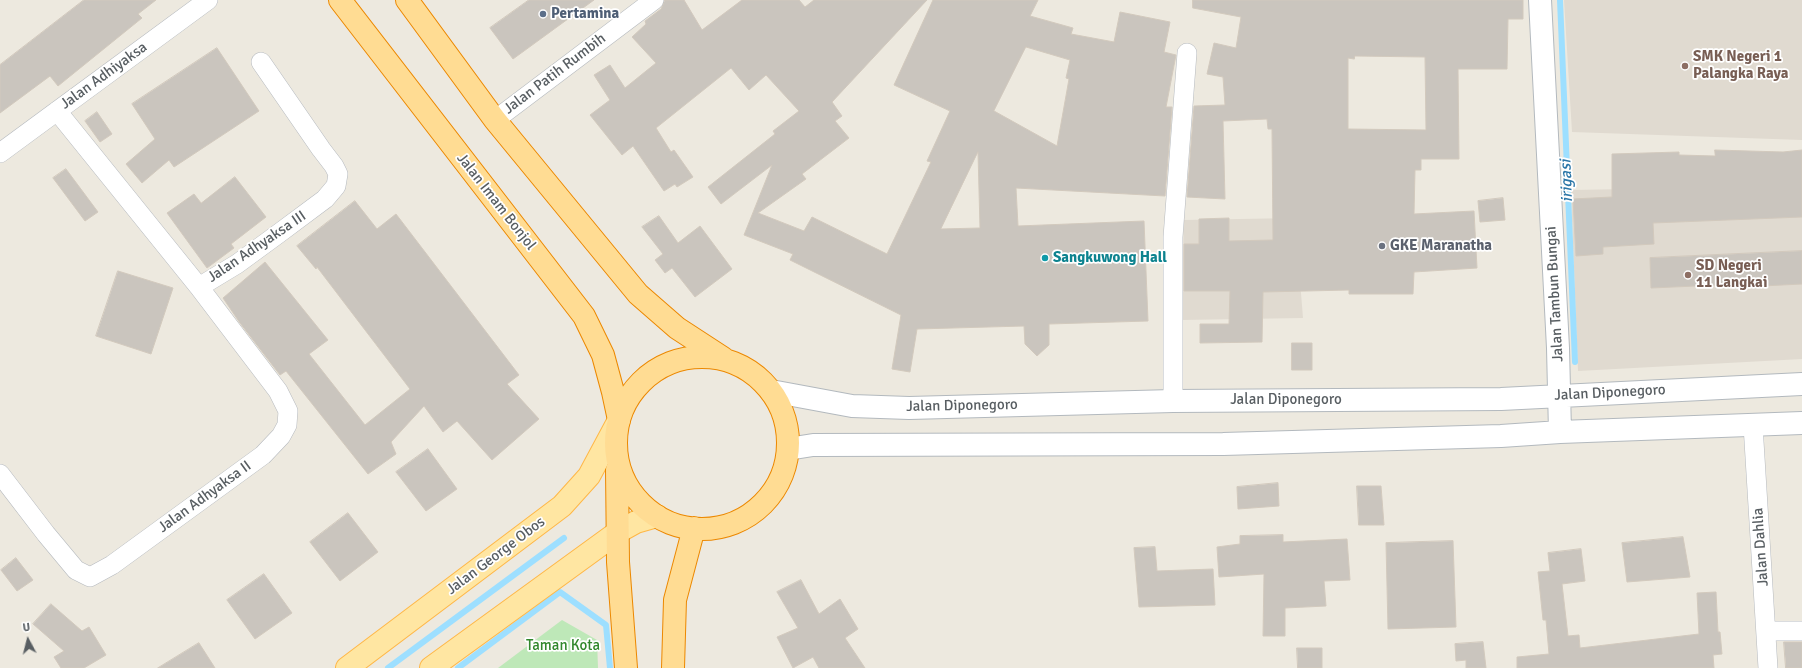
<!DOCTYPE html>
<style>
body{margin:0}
#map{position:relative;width:1802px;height:668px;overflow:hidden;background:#ede9df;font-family:Signika,sans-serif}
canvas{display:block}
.north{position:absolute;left:8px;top:620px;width:40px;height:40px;-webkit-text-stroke:3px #fff;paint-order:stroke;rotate:353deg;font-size:11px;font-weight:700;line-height:16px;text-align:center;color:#585e62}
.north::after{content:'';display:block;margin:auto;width:14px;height:18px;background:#585e62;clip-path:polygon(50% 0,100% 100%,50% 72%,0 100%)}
</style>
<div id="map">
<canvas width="1802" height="668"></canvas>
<div class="north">U</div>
</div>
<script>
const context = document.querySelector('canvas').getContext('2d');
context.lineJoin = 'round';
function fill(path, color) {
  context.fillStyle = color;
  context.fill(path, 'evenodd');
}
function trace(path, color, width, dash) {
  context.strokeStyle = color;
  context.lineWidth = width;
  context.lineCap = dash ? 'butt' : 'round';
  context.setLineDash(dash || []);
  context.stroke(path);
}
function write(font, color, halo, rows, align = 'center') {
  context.font = font + ' Signika,sans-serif';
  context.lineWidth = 3.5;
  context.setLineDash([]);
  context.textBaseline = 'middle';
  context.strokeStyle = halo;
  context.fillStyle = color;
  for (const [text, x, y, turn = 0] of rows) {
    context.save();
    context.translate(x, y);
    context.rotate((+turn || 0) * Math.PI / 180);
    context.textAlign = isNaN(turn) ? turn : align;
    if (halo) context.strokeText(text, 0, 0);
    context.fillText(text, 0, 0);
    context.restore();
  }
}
const education = new Path2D(`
 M 1564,0 L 1802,0 L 1802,140 L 1572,132 Z
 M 1802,186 L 1802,359 L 1578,371 L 1571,190 Z
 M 1295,218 L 1303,318 L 1181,320 L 1184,220 Z`);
const green = new Path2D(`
 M 562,620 L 597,640 L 598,668 L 498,668 Z`);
const stream = new Path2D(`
 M 1560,0 L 1575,362
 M 388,668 L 564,538
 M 458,668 L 560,592 L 606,625 L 610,668`);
const building = new Path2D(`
 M 84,0 L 156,0 L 138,14 L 142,18 L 58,86 L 50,76 L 0,113 L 0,65 Z
 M 529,0 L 594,0 L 513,59 L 490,28 Z
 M 665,0 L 684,0 L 702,30 L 742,0 L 799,0 L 805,7 L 814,0 L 927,0 L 832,102 L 842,116 L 835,121 L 849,138 L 802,174 L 806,179 L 758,213 L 804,231 L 812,217 L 887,254 L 931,162 L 927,161 L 950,111 L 894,85 L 933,0 L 1038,0 L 1030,16 L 1073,28 L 1071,34 L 1114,42 L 1120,12 L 1170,22 L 1164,52 L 1176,55 L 1166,107 L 1172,107 L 1165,196 L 1016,188 L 1018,226 L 1144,221 L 1148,321 L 1049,324 L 1049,345 L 1037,356 L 1025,344 L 1024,326 L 917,329 L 910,372 L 892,369 L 901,315 L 790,260 L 793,254 L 744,235 L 772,165 L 721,204 L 708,187 L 775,134 L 773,131 L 799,111 L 766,75 L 749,90 L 731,68 L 656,128 L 671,152 L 674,150 L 693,177 L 677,187 L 675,184 L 664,191 L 633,146 L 622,155 L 590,115 L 610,100 L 594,75 L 610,65 L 625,88 L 656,63 L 632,37 L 646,24 L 645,21 L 661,9 ZM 1026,47 L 1070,60 L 1066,78 L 1069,79 L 1057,146 L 994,111 ZM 978,152 L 980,228 L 941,229 Z
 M 1193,0 L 1523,0 L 1523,19 L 1508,19 L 1507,69 L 1458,69 L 1459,159 L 1421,159 L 1421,170 L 1415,170 L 1414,214 L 1474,211 L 1477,268 L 1414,272 L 1413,294 L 1349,294 L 1349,290 L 1263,292 L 1262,342 L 1200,343 L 1200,324 L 1229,324 L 1230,291 L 1184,291 L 1184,244 L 1199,244 L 1199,219 L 1229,218 L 1229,241 L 1273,240 L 1272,129 L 1268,129 L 1267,119 L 1223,121 L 1225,199 L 1187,197 L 1194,106 L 1225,105 L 1223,77 L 1207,74 L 1214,43 L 1236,48 L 1241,17 L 1193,8 ZM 1355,56 L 1425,57 L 1426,130 L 1348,129 L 1348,58 L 1354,59 Z
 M 217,48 L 259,111 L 174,167 L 169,160 L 142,183 L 126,164 L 155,139 L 132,104 Z
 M 97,112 L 112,134 L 100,142 L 85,121 Z
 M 1715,150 L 1783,152 L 1802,150 L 1802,217 L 1653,223 L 1654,244 L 1603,247 L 1603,254 L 1576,256 L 1573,199 L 1612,197 L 1612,154 L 1679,152 L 1679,155 L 1715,156 Z
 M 66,169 L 98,212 L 85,221 L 53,178 Z
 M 235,177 L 266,217 L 231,244 L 234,248 L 207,268 L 167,213 L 194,194 L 201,203 Z
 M 1503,198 L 1505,220 L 1480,222 L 1478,201 Z
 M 355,201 L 377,229 L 396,214 L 519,375 L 507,384 L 539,419 L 492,460 L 457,421 L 443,432 L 424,406 L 391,442 L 396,454 L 368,474 L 286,371 L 280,375 L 240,323 L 223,298 L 265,262 L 328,340 L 309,354 L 365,425 L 410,389 L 317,267 L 316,269 L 297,246 Z
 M 659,216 L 678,243 L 700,226 L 732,269 L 695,297 L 672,268 L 665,273 L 655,260 L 663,254 L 642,227 Z
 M 1802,251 L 1802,284 L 1762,286 L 1762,283 L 1651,288 L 1650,258 Z
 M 118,271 L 173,288 L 151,354 L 96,336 Z
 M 1292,343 L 1312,343 L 1312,370 L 1292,370 Z
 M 428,449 L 457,489 L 426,511 L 396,472 Z
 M 1278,483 L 1279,506 L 1238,509 L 1237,487 Z
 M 1357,486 L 1381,486 L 1384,525 L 1359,525 Z
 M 348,513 L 378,552 L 340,581 L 310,542 Z
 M 1283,535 L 1283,542 L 1347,539 L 1350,580 L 1324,581 L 1326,606 L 1285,608 L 1285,636 L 1263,636 L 1264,574 L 1219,577 L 1217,547 L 1240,544 L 1240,536 Z
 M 1683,537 L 1690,577 L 1627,582 L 1622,543 Z
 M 1453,541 L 1456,627 L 1388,629 L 1386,543 Z
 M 1155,547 L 1157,571 L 1213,569 L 1215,605 L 1139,607 L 1134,548 Z
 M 1581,549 L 1585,581 L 1562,584 L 1568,636 L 1579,635 L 1580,648 L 1699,634 L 1697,593 L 1716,592 L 1718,632 L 1720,632 L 1722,654 L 1713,655 L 1714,668 L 1517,668 L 1517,657 L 1549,654 L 1546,620 L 1543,620 L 1538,572 L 1550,571 L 1548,553 Z
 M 16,558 L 33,580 L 17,591 L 1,570 Z
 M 264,574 L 292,613 L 255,639 L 227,600 Z
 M 801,580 L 819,614 L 840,599 L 858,629 L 845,638 L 865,668 L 819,668 L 813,657 L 793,668 L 777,637 L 798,628 L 777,592 Z
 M 51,604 L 82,631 L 89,627 L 106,655 L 84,668 L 61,668 L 54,657 L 64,651 L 33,624 Z
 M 1483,642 L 1486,668 L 1466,668 L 1466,660 L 1456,661 L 1455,644 Z
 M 1784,642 L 1802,642 L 1802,668 L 1786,668 Z
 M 199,643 L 215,668 L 158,668 Z
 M 1297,648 L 1322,648 L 1322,668 L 1298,668 Z`);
const minor = new Path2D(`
 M 57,111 L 199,287 L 237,264 L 278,234 L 325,199 L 336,186 L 338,174 L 334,166 L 321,149 L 261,62
 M 495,120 L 654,0
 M 0,153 L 208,0
 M 1173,401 L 1173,237 L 1187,53
 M 1753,425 L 1768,668
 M 0,474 L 46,534 L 76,570 L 90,577 L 112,565 L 263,455 L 281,436 L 287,425 L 288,411 L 278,391 L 199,287
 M 1766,631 L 1802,631`);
const secondary = new Path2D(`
 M 1540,0 L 1558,348 L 1560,432
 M 771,391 L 852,406 L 909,408 L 1173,401 L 1501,399 L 1802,384
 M 788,449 L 813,445 L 1223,444 L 1501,436 L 1560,432 L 1802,423`);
const primary = new Path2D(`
 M 347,668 L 562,506 L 589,476 L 619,420
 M 431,668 L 618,532 L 636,522 L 657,516`);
const trunk = new Path2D(`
 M 340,0 L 584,316 L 603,355 L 613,392 L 619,420
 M 407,0 L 495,120 L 638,294 L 677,328 L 723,358
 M616 443a86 86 0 1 1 172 0a86 86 0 1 1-172 0Z
 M 617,470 L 618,562 L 626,668
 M 673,668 L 675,600 L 694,528`);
const markers = [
 [543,14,4,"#5c6f8a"],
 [1685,66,4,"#8d6e63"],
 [1382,246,4,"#6b7280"],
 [1045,258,4,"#0f9aa8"],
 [1688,275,4,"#8d6e63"]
];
const serviceNames = [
 ["Pertamina",551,14]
];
const educationNames = [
 ["SMK Negeri 1",1693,57],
 ["Palangka Raya",1693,74],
 ["SD Negeri",1696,266],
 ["11 Langkai",1696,283]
];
const streetNames = [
 ["Jalan Patih Rumbih",555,74,-37],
 ["Jalan Adhiyaksa",104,76,-36],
 ["Jalan Imam Bonjol",496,202,52],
 ["Jalan Adhyaksa III",257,247,-34],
 ["Jalan Tambun Bungai",1555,294,-93],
 ["Jalan Diponegoro",1610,393,-3],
 ["Jalan Diponegoro",1286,400],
 ["Jalan Diponegoro",962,406,-1],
 ["Jalan Adhyaksa II",205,497,-36],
 ["Jalan Dahlia",1761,547,-94],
 ["Jalan George Obos",496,556,-37]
];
const worshipNames = [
 ["GKE Maranatha",1390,246]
];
const cultureNames = [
 ["Sangkuwong Hall",1053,258]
];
const parkNames = [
 ["Taman Kota",563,646]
];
const waterNames = [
 ["irigasi",1567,181,-92]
];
fill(education, '#e0dad0');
fill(green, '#bee8b8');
trace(stream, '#9ddfff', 6);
fill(building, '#cac5be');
trace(building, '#d2c9bd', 1);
trace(minor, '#b5b9be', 20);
trace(secondary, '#b3b9be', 24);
trace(primary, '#ffb746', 24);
trace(trunk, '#ec8800', 24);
trace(minor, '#fff', 19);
trace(secondary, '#fff', 22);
trace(primary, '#ffe6a2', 22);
trace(trunk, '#ffdc93', 22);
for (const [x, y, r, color] of markers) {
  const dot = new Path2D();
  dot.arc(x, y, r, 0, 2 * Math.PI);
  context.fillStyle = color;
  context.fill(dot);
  trace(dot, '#fff', 1.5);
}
write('bold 15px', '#4e5e75', '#fff', serviceNames, 'left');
write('bold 15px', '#785e54', '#fff', educationNames, 'left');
write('15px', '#585e62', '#fff', streetNames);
write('bold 15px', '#5b616d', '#fff', worshipNames, 'left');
write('bold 15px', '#0d838f', '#fff', cultureNames, 'left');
write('15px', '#31872c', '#fff', parkNames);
write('italic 16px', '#2d77a8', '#fff', waterNames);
</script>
